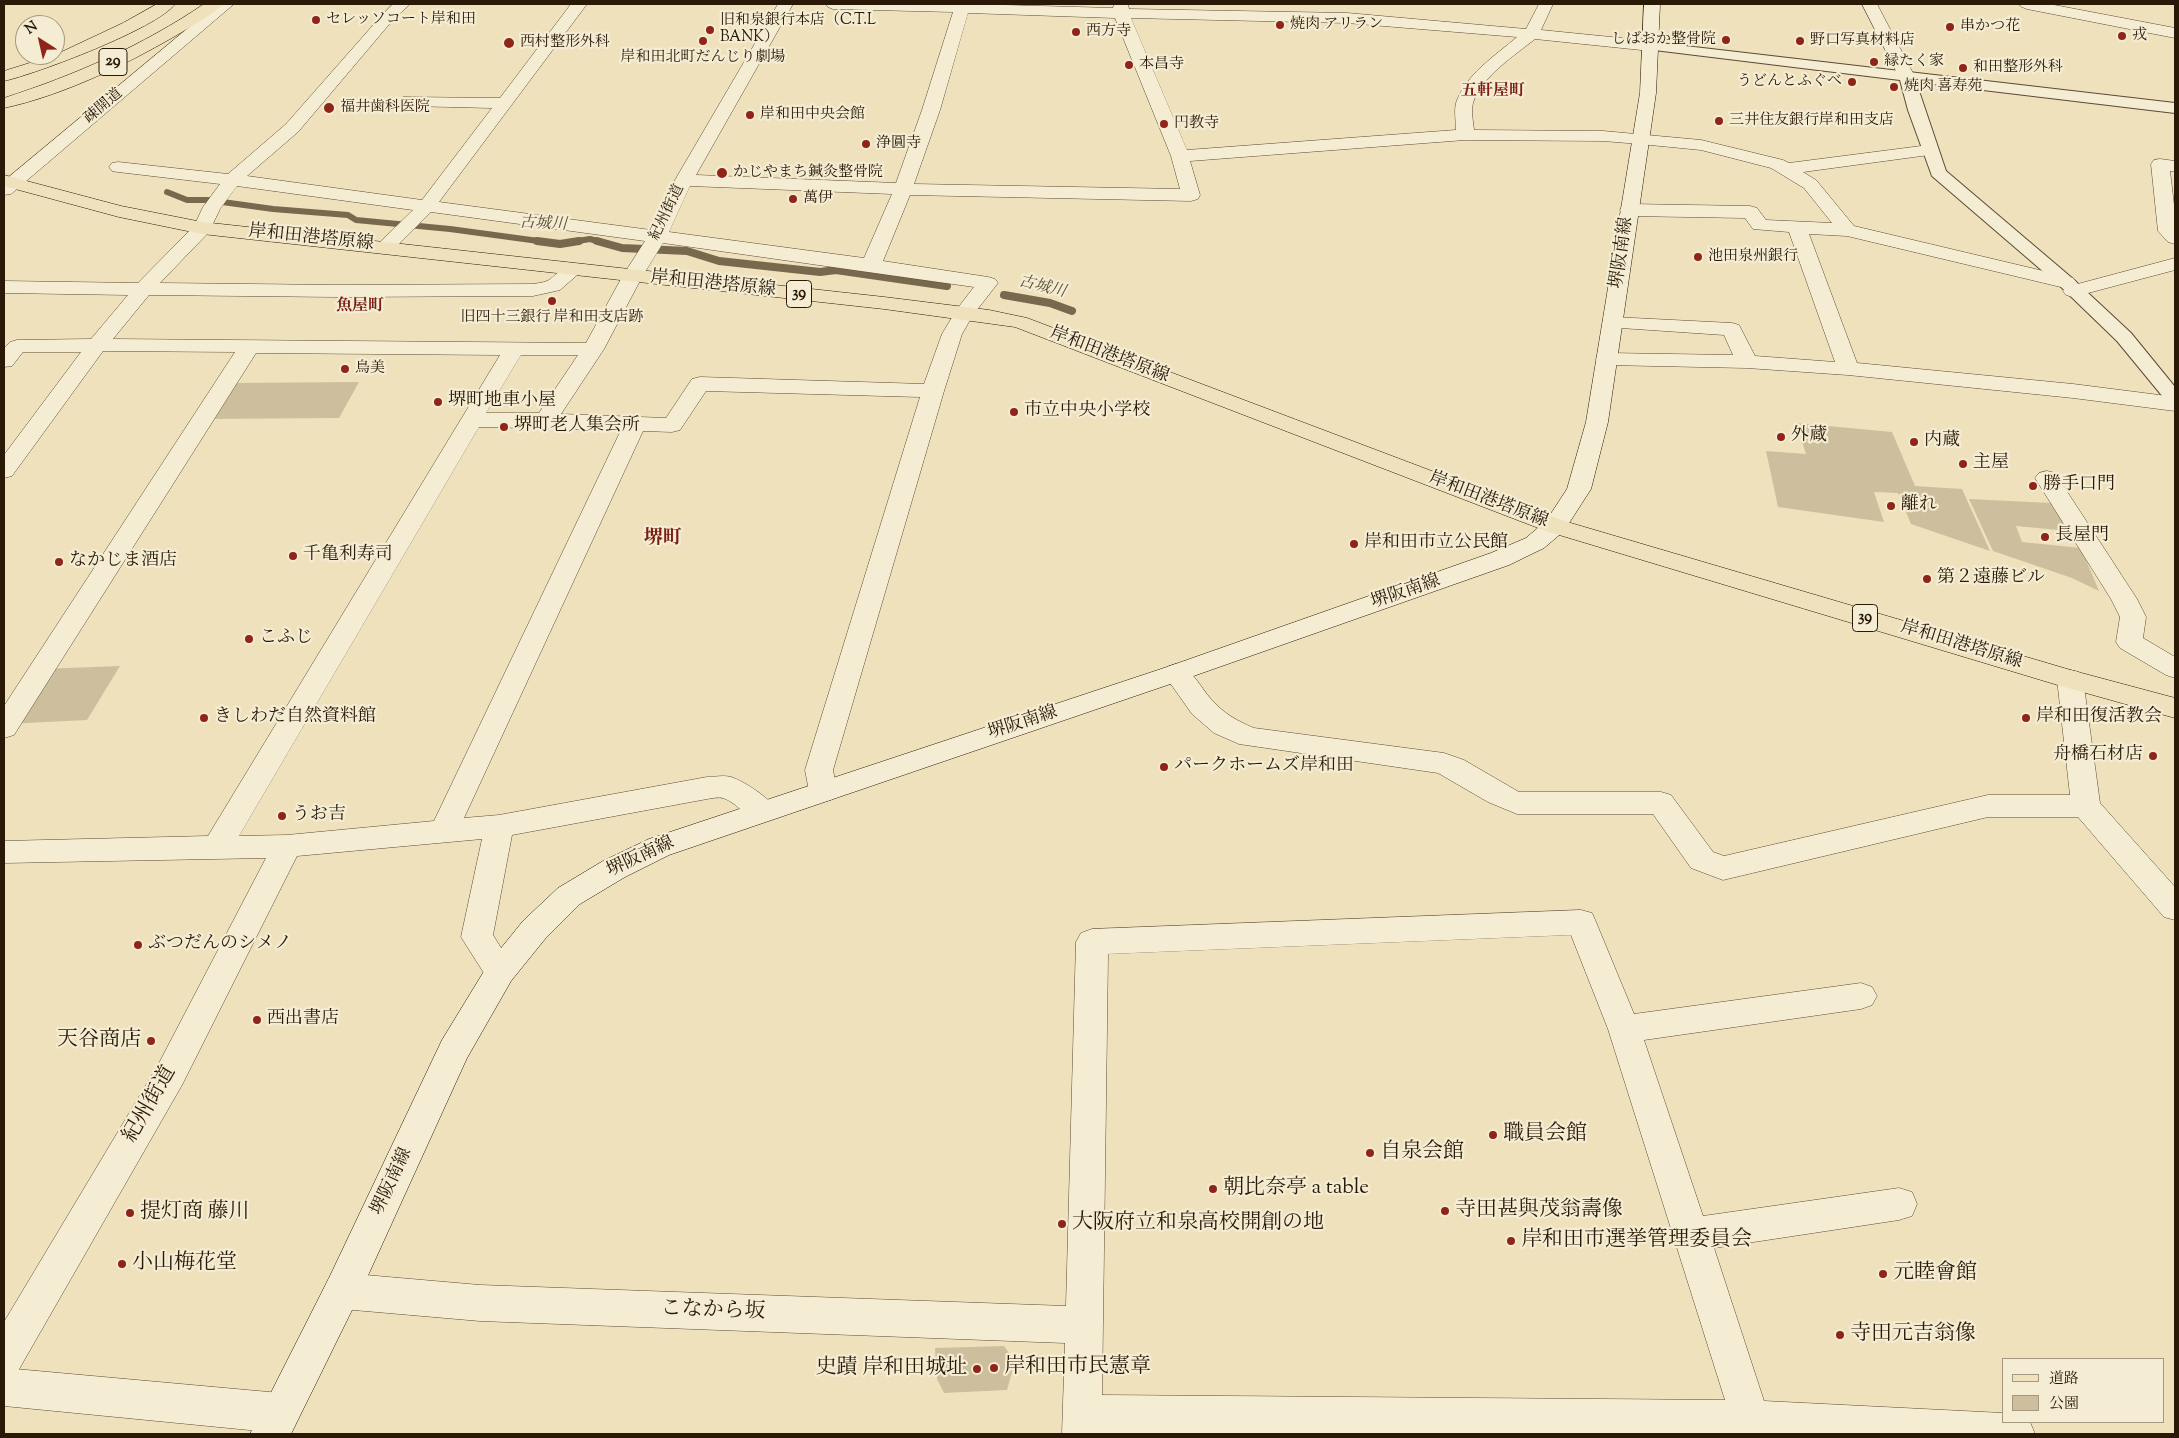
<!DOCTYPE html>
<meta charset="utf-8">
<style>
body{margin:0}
#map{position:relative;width:2179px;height:1438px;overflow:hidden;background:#eee1bc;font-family:"Sorts Mill Goudy","Noto Serif JP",serif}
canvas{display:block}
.frame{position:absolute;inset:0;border:5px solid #2b1907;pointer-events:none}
.legend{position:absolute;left:2002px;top:1358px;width:162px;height:65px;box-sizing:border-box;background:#f4ecd3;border:1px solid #a49881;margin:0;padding:6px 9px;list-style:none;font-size:15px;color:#2b1907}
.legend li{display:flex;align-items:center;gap:10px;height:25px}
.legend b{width:25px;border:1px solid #a49881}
.north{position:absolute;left:15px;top:15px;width:50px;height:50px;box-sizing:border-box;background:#f4ecd3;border:1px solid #a49881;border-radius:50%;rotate:325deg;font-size:14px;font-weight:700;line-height:20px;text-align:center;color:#2b1907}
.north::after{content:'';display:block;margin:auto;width:18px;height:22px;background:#8f2418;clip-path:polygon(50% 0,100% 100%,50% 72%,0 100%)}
</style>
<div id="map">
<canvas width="2179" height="1438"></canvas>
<div class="frame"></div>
<ul class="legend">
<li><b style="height:6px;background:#eee1bc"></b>道路</li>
<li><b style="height:14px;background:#cdbf9d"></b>公園</li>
</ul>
<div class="north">N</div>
</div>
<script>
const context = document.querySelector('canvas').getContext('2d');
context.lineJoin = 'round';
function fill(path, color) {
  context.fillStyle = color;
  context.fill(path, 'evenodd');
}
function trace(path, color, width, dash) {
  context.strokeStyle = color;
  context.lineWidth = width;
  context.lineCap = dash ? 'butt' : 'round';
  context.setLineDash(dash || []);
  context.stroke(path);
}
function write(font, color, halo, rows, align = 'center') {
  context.font = font + ' "Sorts Mill Goudy","Noto Serif JP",serif';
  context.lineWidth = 4.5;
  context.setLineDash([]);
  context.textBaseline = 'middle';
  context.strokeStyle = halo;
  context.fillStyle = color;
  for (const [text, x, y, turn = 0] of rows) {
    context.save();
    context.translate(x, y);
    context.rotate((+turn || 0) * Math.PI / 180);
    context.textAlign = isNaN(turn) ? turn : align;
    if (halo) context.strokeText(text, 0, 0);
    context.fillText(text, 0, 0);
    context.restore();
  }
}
const green = new Path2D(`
 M 359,382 L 339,418 L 203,419 L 231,383 Z
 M 1796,423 L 1892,432 L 1915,486 L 1962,489 L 1990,551 L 1911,524 L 1898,493 L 1874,492 L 1884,522 L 1778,507 L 1766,451 L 1806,454 Z
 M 1969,499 L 2051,503 L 2069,531 L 2016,526 L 2022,542 L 2081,548 L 2099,591 L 2072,578 L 1993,551 Z
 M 120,666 L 87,720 L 6,724 L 42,669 Z
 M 1004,1346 L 1015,1361 L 1007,1390 L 944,1393 L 937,1379 L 935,1348 Z`);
const streamFar1 = new Path2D(`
 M 167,192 L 187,200 L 208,200 L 273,209 L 348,215 L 356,220 L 450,229 L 546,242
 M 571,242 L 590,239 L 601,242`);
const stream = new Path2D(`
 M 537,241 L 560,244 L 579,241
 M 597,241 L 622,248 L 687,251 L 719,261 L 820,272 L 836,270 L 947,286
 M 1004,295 L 1050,303 L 1072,311`);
const pedestrian = new Path2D(`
 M 1651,42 L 2175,103 L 2175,113 L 1916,82 L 1946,171 L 2072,278 L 2131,333 L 2175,387 L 2175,405 L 2168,403 L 2117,341 L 2060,286 L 1932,176 L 1908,110 L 1900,80 L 1646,49 L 1644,46 L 1646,43 Z`);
const minor = new Path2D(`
 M 393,4 L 410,4 L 392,21 L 298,132 L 247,176 L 422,200 L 492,108 L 409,106 L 403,105 L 401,101 L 403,97 L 500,98 L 571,4 L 587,4 L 439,202 L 651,230 L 675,180 L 778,4 L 793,4 L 696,175 L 896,183 L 922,110 L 953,12 L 833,9 L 828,7 L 826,4 L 968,4 L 1113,8 L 1114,4 L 1128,4 L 1129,9 L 1347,13 L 1526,29 L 1539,4 L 1553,4 L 1541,30 L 1651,41 L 1657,43 L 1659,46 L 1657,49 L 1651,51 L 1535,39 C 1515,55 1480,78 1473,103 C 1471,111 1473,121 1474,130 L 1603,131 L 1701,140 L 1783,160 L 1789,163 L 1929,145 L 1935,146 L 1938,150 L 1935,154 L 1929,155 L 1803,172 L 1816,180 L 1854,226 L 2073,278 L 2076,282 L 2074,285 L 2175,258 L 2175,270 L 2073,297 L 2066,295 L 2063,291 L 2065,288 L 1847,236 L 1809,234 L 1857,363 L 2073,384 L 2175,397 L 2175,411 L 2073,398 L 1848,375 L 1747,368 L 1607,365 L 1599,364 L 1596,359 L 1599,354 L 1607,353 L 1733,355 L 1724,335 L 1606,327 L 1603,323 L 1606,319 L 1613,317 L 1732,323 L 1739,325 L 1755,356 L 1835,362 L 1789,232 L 1753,229 L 1745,218 L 1629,216 L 1622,214 L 1620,210 L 1622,206 L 1629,204 L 1750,206 L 1757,208 L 1766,220 L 1832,223 L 1804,188 L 1771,168 L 1701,150 L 1640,144 L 1603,141 L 1465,140 L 1190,161 L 1200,195 L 1198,199 L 1191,201 L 910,195 L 883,261 L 988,277 L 995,279 L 998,283 L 973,315 L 962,334 L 944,391 L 833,770 L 837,791 L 833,799 L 823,802 L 813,799 L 809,791 L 805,770 L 920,397 L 706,391 L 680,430 L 672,432 L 643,431 L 464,818 L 499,815 L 707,777 C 715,777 723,775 731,777 C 744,781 771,799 778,811 L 773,819 C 748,827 743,805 723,798 C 719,797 712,798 707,799 L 512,835 L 493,935 L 516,972 L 511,981 L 500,985 L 489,981 L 461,937 L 482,839 L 297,856 L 182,1085 L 18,1371 L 4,1377 L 4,1322 L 158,1065 L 266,858 L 4,863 L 4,841 L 208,836 L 500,355 L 256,353 L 14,735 L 4,738 L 4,706 L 235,352 L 103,351 L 12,476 L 4,478 L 4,455 L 81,352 L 23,352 L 12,366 L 4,367 L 4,348 L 10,342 L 17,340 L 91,339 L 128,295 L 4,293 L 4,281 L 138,283 L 194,226 L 203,207 L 220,184 L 118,172 L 112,171 L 109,167 L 112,163 L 118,162 L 228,174 L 286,124 L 382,15 ZM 968,13 L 1115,18 L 1171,156 L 1180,189 L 914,184 L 940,110 ZM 1131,18 L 1347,23 L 1517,37 C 1496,55 1465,75 1456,103 C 1454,111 1456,122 1456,130 L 1187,150 ZM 237,186 L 413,210 L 375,247 L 378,251 L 385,253 L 392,251 L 431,212 L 645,241 L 622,277 L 586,343 L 113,339 L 149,295 L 337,297 L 533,296 L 560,290 L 583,270 L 580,266 C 566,262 560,272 549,280 C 544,283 538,283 533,284 L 337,285 L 160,283 L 209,232 L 220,209 ZM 690,186 L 892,194 L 864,258 L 669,232 ZM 663,243 L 974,287 L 957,309 L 942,334 L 924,384 L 700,377 L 692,379 L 666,418 L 561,414 L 604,349 L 642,277 ZM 521,355 L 578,355 L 539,413 L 486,413 ZM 479,427 L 621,430 L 434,821 L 287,835 L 239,836 Z
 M 1862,4 L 1877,4 L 1915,77 L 1913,80 L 1901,80 L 1899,77 Z
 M 2019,4 L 2049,4 L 2175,28 L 2175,38 L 2027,9 L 2022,7 Z
 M 2160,159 L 2175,161 L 2175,171 L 2170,171 L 2175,213 L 2175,244 L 2168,242 L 2158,231 L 2151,164 L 2154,160 Z
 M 2047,471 L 2055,473 L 2137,599 L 2146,617 L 2143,638 L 2175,657 L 2175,678 L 2166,675 L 2120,648 L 2116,642 L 2120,617 L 2111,599 L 2035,478 L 2039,473 Z
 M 1176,664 C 1193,669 1200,687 1211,699 C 1223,713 1237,721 1254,728 L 1444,753 L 1464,760 L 1519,792 L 1661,792 L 1671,795 L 1713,852 L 1724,856 L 1988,795 L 2070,795 L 2057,679 L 2061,672 L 2070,670 L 2079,672 L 2083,679 L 2100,803 L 2175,887 L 2175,920 L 2164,917 L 2078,817 L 1988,817 L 1723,880 L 1691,868 L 1653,814 L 1517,814 L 1488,802 L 1438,773 L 1239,744 L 1214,733 L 1192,714 L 1163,673 L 1167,667 Z
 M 1581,910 L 1592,913 L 1596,922 L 1634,1014 L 1861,983 L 1872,987 L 1877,996 L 1872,1005 L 1861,1009 L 1644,1040 L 1703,1216 L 1899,1188 L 1912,1192 L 1917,1204 L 1912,1216 L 1899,1220 L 1714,1248 L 1764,1401 L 2003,1413 L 2003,1422 L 2030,1422 L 2035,1434 L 1062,1434 L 1065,1343 L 480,1321 L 342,1309 L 329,1304 L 323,1291 L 329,1278 L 342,1273 L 480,1285 L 1066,1306 L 1076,942 L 1081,933 L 1092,929 ZM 1571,935 L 1608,1029 L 1725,1400 L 1102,1395 L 1108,954 Z`);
const tertiary = new Path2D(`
 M 217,4 L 234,4 L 11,194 L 4,195 L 4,181 Z
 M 4,1368 L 280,1393 L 294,1399 L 300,1413 L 294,1427 L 280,1433 L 4,1406 Z`);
const secondary = new Path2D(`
 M 1644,4 L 1660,4 L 1656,93 L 1608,422 L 1591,489 L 1564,531 L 1544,548 L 1509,565 L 1185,679 L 669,855 L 625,877 L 580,904 L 545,939 L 511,981 L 467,1058 L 355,1304 L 291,1434 L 250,1434 L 329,1278 L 442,1040 L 489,963 L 523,921 L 558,888 L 603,861 L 649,839 L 1167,667 L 1491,553 L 1526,538 L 1546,521 L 1567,489 L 1586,422 L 1640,93 Z`);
const primary = new Path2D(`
 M 157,4 L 175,4 C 158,28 36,74 4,81 L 4,71 L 55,55 L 123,23 Z
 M 204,4 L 222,4 C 214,14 198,22 187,29 C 134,61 65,95 4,108 L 4,98 C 75,75 142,46 204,4 Z
 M 4,175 L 121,206 L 202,222 L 884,297 L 989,310 L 1027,318 L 1564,521 L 2074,671 L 2175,698 L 2175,718 L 2061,686 L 1546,531 L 1015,327 L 884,309 L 202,234 L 119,217 L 4,186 Z`);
const markers = [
 [316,20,5,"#8f2418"],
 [1280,25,5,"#8f2418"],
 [1950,27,5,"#8f2418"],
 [710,30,5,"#8f2418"],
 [1076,32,5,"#8f2418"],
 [2122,36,5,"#8f2418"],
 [1726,40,5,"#8f2418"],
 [703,41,5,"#8f2418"],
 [1800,41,5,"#8f2418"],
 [509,43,6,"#8f2418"],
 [1874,62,5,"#8f2418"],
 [1129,65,5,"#8f2418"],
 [1963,68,5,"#8f2418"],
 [1852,82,5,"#8f2418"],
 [1894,87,5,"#8f2418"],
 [329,108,6,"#8f2418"],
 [750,115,5,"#8f2418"],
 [1719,121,5,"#8f2418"],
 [1164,124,5,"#8f2418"],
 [866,144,5,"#8f2418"],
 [722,173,6,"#8f2418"],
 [793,199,5,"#8f2418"],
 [1698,257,5,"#8f2418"],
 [552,301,5,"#8f2418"],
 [345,369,5,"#8f2418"],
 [438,402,5,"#8f2418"],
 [1014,412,5,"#8f2418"],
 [504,427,5,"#8f2418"],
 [1781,437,5,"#8f2418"],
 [1914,442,5,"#8f2418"],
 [1963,464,5,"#8f2418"],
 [2033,486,5,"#8f2418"],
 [1891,506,5,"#8f2418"],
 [2045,537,5,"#8f2418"],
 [1354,544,5,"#8f2418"],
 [293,556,5,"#8f2418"],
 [59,562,5,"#8f2418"],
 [1927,579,5,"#8f2418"],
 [249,639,5,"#8f2418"],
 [204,718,5,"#8f2418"],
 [2026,718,5,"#8f2418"],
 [2153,756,5,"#8f2418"],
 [1164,767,5,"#8f2418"],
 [282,816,5,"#8f2418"],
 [138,945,5,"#8f2418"],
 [257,1020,5,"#8f2418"],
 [151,1041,5,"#8f2418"],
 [1493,1135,5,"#8f2418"],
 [1370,1153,5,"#8f2418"],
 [1213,1189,5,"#8f2418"],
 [1445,1211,5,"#8f2418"],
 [130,1213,5,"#8f2418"],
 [1062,1224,5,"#8f2418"],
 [1511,1241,5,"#8f2418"],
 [122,1264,5,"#8f2418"],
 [1883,1274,5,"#8f2418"],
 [1840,1335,5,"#8f2418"],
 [994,1368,5,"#8f2418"],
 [977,1369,5,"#8f2418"]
];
const farPoinames = [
 ["セレッソコート岸和田",326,20],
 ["旧和泉銀行本店（C.T.L",720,21],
 ["BANK）",720,38],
 ["焼肉 アリラン",1290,25],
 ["串かつ花",1960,27],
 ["西方寺",1086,32],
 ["戎",2132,36],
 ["しばおか整骨院",1716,40,"right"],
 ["野口写真材料店",1810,41],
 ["西村整形外科",520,43],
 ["岸和田北町だんじり劇場",703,58,"center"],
 ["縁たく家",1884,62],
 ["本昌寺",1139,65],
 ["和田整形外科",1973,68],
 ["うどんとふぐべ",1842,82,"right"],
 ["焼肉 喜寿苑",1904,87],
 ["福井歯科医院",340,108],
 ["岸和田中央会館",760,115],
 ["三井住友銀行岸和田支店",1729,121],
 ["円教寺",1174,124],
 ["浄圓寺",876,144],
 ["かじやまち鍼灸整骨院",733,173],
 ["萬伊",803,199],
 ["池田泉州銀行",1708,257],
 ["旧四十三銀行 岸和田支店跡",552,318,"center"],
 ["鳥美",355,369]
];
const farStreetnames = [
 ["疎開道",104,107,-40],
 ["紀州街道",668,213,-64]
];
const shields = [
 [113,62,28],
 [799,294,25],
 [1865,618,25]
];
const shieldNames = [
 ["29",113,62],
 ["39",799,294],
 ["39",1865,618]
];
const farNeighbourhoodnames = [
 ["五軒屋町",1493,92],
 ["魚屋町",360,307]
];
const farWaternames = [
 ["古城川",543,225,3],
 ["古城川",1042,288,14]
];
const streetNames = [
 ["岸和田港塔原線",311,239,6],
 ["堺阪南線",1623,253,-82],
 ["岸和田港塔原線",713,285,6],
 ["岸和田港塔原線",1109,356,21],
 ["岸和田港塔原線",1488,501,21],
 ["堺阪南線",1406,593,-19],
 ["岸和田港塔原線",1961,646,17],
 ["堺阪南線",1023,724,-18],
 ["堺阪南線",641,858,-25],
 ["堺阪南線",393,1182,-65]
];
const poiNames = [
 ["堺町地車小屋",448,402],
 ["市立中央小学校",1024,412],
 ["堺町老人集会所",514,427],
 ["外蔵",1791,437],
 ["内蔵",1924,442],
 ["主屋",1973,464],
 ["勝手口門",2043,486],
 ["離れ",1901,506],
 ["長屋門",2055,537],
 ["岸和田市立公民館",1364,544],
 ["千亀利寿司",303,556],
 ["なかじま酒店",69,562],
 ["第２遠藤ビル",1937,579],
 ["こふじ",259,639],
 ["きしわだ自然資料館",214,718],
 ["岸和田復活教会",2036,718],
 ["舟橋石材店",2143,756,"right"],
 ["パークホームズ岸和田",1174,767],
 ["うお吉",292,816],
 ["ぶつだんのシメノ",148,945],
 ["西出書店",267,1020]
];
const neighbourhoodNames = [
 ["堺町",663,540]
];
const nearPoinames = [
 ["天谷商店",141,1041,"right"],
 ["職員会館",1503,1135],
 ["自泉会館",1380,1153],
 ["朝比奈亭 a table",1223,1189],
 ["寺田甚與茂翁壽像",1455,1211],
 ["提灯商 藤川",140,1213],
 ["大阪府立和泉高校開創の地",1072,1224],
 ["岸和田市選挙管理委員会",1521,1241],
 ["小山梅花堂",132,1264],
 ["元睦會館",1893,1274],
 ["寺田元吉翁像",1850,1335],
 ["岸和田市民憲章",1004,1368],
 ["史蹟 岸和田城址",967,1369,"right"]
];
const nearStreetnames = [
 ["紀州街道",151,1105,-60],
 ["こなから坂",713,1312,2]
];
fill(green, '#cdbf9d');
trace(streamFar1, '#78684e', 6);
trace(stream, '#78684e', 8);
trace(pedestrian, '#5c4b34', 2);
trace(minor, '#5c4b34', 1);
trace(tertiary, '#5c4b34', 1);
trace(secondary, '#2b1907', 1);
trace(primary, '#2b1907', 1);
fill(pedestrian, '#f4ecd3');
fill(minor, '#f4ecd3');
fill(tertiary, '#f4ecd3');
fill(secondary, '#f4ecd3');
fill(primary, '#eee1bc');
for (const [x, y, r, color] of markers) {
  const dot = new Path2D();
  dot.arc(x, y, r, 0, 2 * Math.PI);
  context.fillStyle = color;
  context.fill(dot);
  trace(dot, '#f4ecd3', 2);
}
write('15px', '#2b1907', '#f4ecd3', farPoinames, 'left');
write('15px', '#2b1907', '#f4ecd3', farStreetnames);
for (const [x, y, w] of shields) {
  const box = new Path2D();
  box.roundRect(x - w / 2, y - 13.5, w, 27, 4);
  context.fillStyle = '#f4ecd3';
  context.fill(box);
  trace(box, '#2b1907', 1);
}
write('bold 16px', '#2b1907', null, shieldNames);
write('bold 16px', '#7a1f14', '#f4ecd3', farNeighbourhoodnames);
write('italic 16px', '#5f4e37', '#f4ecd3', farWaternames);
write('18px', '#2b1907', '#f4ecd3', streetNames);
write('18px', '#2b1907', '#f4ecd3', poiNames, 'left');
write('bold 19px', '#7a1f14', '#f4ecd3', neighbourhoodNames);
write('21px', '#2b1907', '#f4ecd3', nearPoinames, 'left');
write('21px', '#2b1907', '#f4ecd3', nearStreetnames);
</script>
